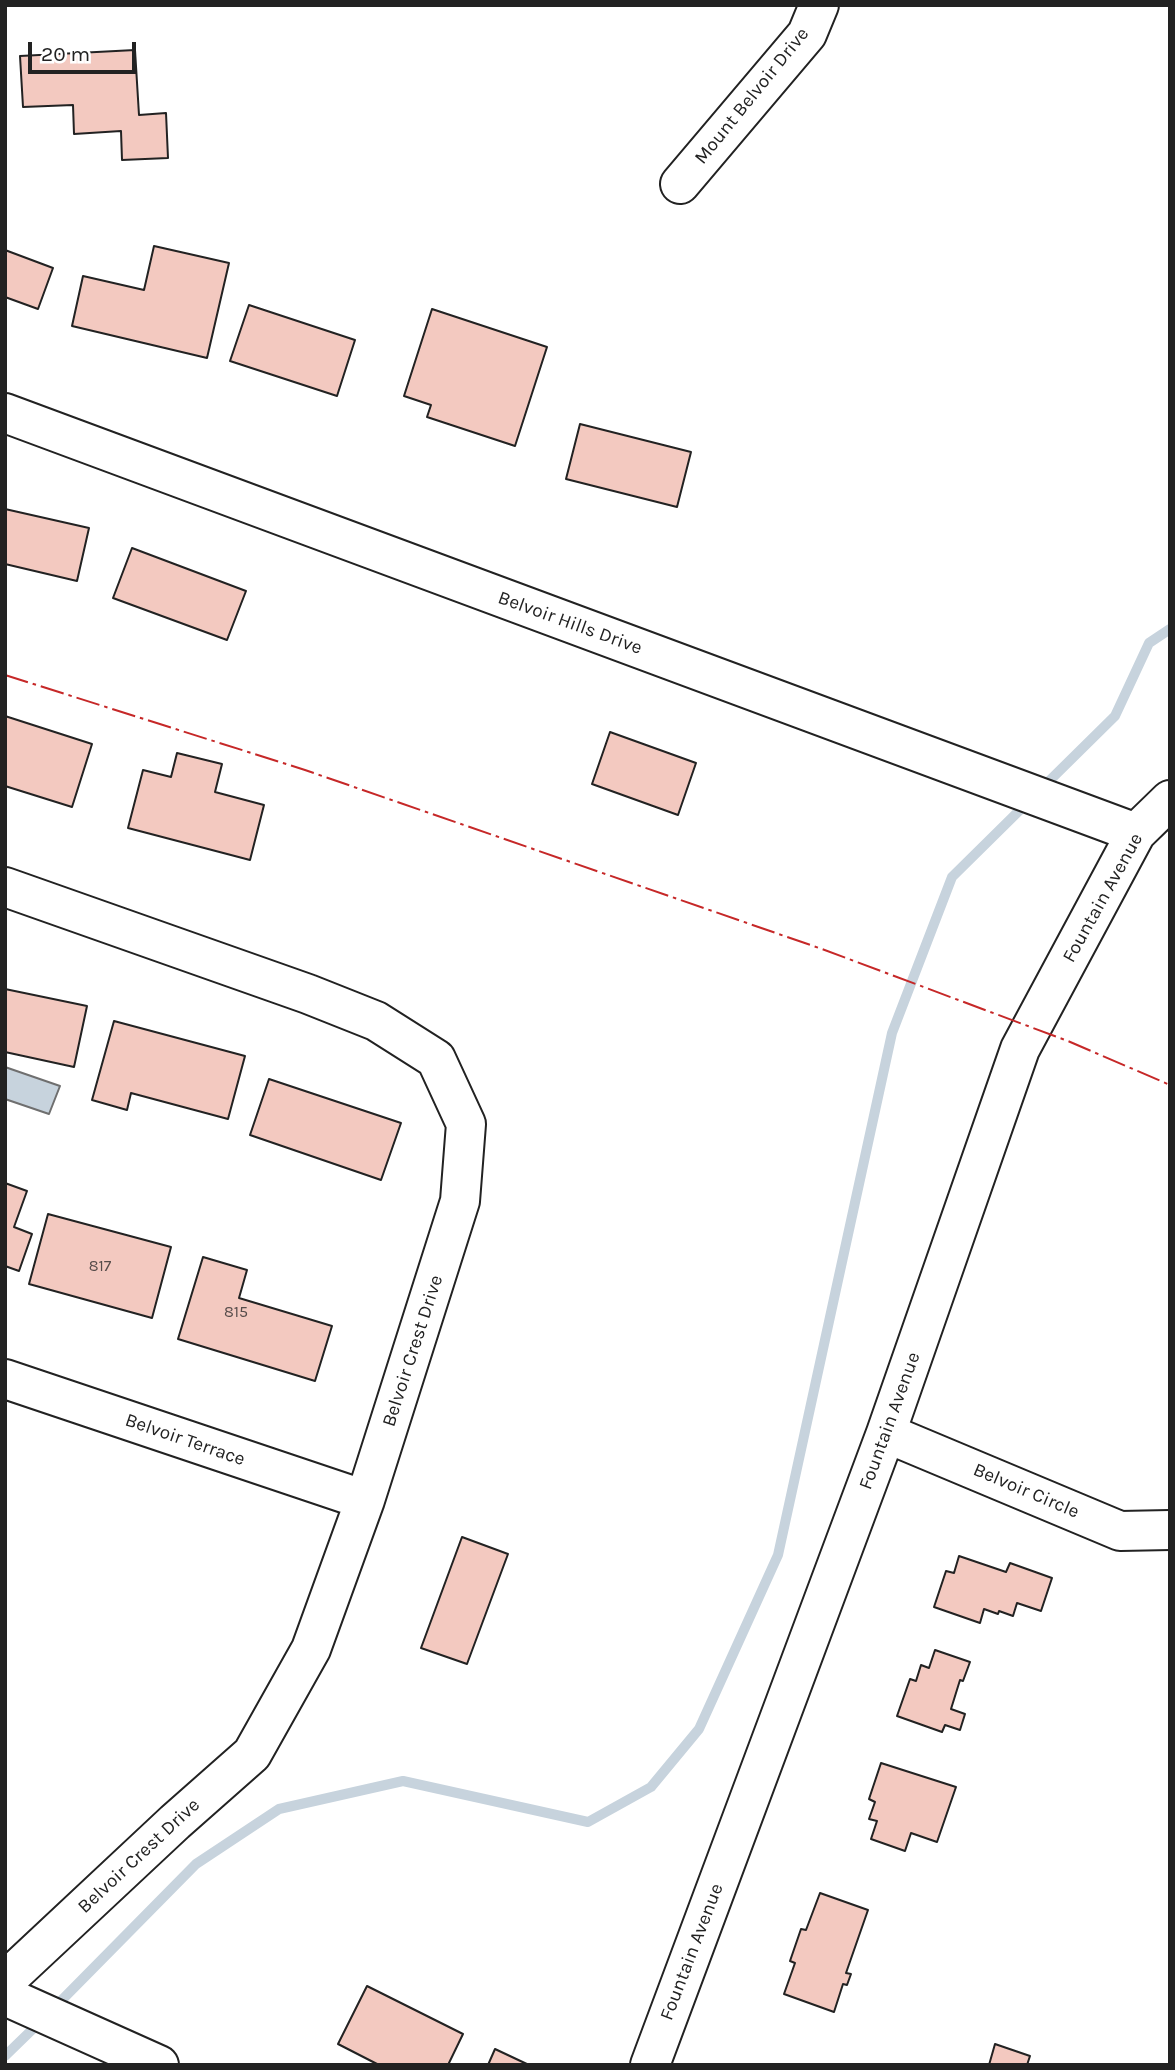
<!DOCTYPE html>
<style>
body{margin:0}
#map{position:relative;width:1175px;height:2070px;overflow:hidden;background:#fff;font-family:Karla,sans-serif}
canvas{display:block}
.frame{position:absolute;inset:0;border:7px solid #222;pointer-events:none}
.scale{position:absolute;left:28px;top:42px;width:108px;height:32px;box-sizing:border-box;border:4px solid #222;border-top:0;padding-left:9px;font-size:21px;line-height:24px;white-space:nowrap;color:#222;-webkit-text-stroke:5px #fff;paint-order:stroke}
</style>
<div id="map">
<canvas width="1175" height="2070"></canvas>
<div class="frame"></div>
<div class="scale">20 m</div>
</div>
<script>
const context = document.querySelector('canvas').getContext('2d');
context.lineJoin = 'round';
function fill(path, color) {
  context.fillStyle = color;
  context.fill(path, 'evenodd');
}
function trace(path, color, width, dash) {
  context.strokeStyle = color;
  context.lineWidth = width;
  context.lineCap = dash ? 'butt' : 'round';
  context.setLineDash(dash || []);
  context.stroke(path);
}
function write(font, color, halo, rows, align = 'center') {
  context.font = font + ' Karla,sans-serif';
  context.lineWidth = 5;
  context.setLineDash([]);
  context.textBaseline = 'middle';
  context.strokeStyle = halo;
  context.fillStyle = color;
  for (const [text, x, y, turn = 0] of rows) {
    context.save();
    context.translate(x, y);
    context.rotate((+turn || 0) * Math.PI / 180);
    context.textAlign = isNaN(turn) ? turn : align;
    if (halo) context.strokeText(text, 0, 0);
    context.fillText(text, 0, 0);
    context.restore();
  }
}
const water = new Path2D(`
 M 5,1067 L 60,1086 L 49,1114 L 5,1099 Z`);
const stream = new Path2D(`
 M 1040,790 L 1115,716 L 1149,643 L 1170,629
 M 52,2010 L 196,1864 L 279,1809 L 403,1781 L 588,1822 L 651,1787 L 699,1729 L 778,1555 L 892,1033 L 952,877 L 1029,801
 M 5,2056 L 41,2021`);
const building = new Path2D(`
 M 135,50 L 139,115 L 166,113 L 168,158 L 122,160 L 121,131 L 74,134 L 73,105 L 23,107 L 20,56 Z
 M 154,246 L 229,263 L 207,358 L 72,326 L 83,276 L 144,290 Z
 M 5,250 L 53,268 L 38,309 L 5,297 Z
 M 249,305 L 355,340 L 337,396 L 230,361 Z
 M 432,309 L 547,347 L 515,446 L 427,417 L 431,405 L 404,396 Z
 M 580,424 L 691,452 L 677,507 L 566,479 Z
 M 5,509 L 89,528 L 77,581 L 5,564 Z
 M 132,548 L 246,591 L 227,640 L 113,598 Z
 M 5,716 L 92,744 L 72,807 L 5,786 Z
 M 610,732 L 696,763 L 678,815 L 592,784 Z
 M 177,753 L 222,764 L 215,792 L 264,805 L 250,860 L 128,828 L 143,770 L 171,777 Z
 M 5,989 L 87,1006 L 74,1067 L 5,1052 Z
 M 114,1021 L 245,1056 L 228,1119 L 131,1093 L 127,1110 L 92,1100 Z
 M 269,1079 L 401,1123 L 381,1180 L 250,1135 Z
 M 5,1183 L 27,1191 L 14,1227 L 32,1234 L 19,1271 L 5,1266 Z
 M 48,1214 L 171,1247 L 152,1318 L 29,1284 Z
 M 203,1257 L 247,1270 L 239,1298 L 332,1326 L 315,1381 L 178,1339 Z
 M 462,1537 L 508,1554 L 467,1664 L 421,1648 Z
 M 959,1556 L 1006,1572 L 1010,1563 L 1052,1578 L 1041,1611 L 1017,1603 L 1013,1616 L 999,1611 L 998,1614 L 984,1609 L 980,1623 L 934,1607 L 946,1571 L 954,1573 Z
 M 935,1650 L 970,1662 L 963,1681 L 960,1680 L 951,1709 L 965,1714 L 960,1730 L 945,1725 L 942,1732 L 897,1716 L 910,1679 L 916,1681 L 921,1665 L 929,1668 Z
 M 881,1763 L 956,1787 L 937,1842 L 911,1833 L 905,1851 L 871,1839 L 877,1821 L 869,1819 L 875,1802 L 869,1799 Z
 M 820,1893 L 868,1910 L 846,1973 L 851,1974 L 847,1985 L 843,1984 L 834,2012 L 784,1994 L 795,1963 L 790,1961 L 801,1929 L 806,1930 Z
 M 367,1986 L 463,2034 L 448,2065 L 379,2065 L 338,2044 Z
 M 995,2044 L 1030,2056 L 1027,2065 L 989,2065 Z
 M 495,2049 L 529,2065 L 488,2065 Z`);
const minor = new Path2D(`
 M 680,184 L 807,34 L 819,5
 M 5,413 L 1136,833
 M 5,887 L 308,994 L 376,1021 L 436,1059 L 466,1124 L 460,1201 L 365,1500 L 311,1649 L 252,1754 L 175,1822 L 5,1981
 M 5,1379 L 365,1500
 M 886,1433 L 1120,1531 L 1170,1530
 M 5,1996 L 159,2065
 M 650,2065 L 886,1433 L 1020,1049 L 1136,833 L 1170,800`);
const power = new Path2D(`
 M 5,675 L 305,770 L 822,949 L 1068,1041 L 1170,1085`);
const numberNames = [
 ["817",100,1266],
 ["815",236,1312]
];
const streetNames = [
 ["Mount Belvoir Drive",752,96,-51],
 ["Belvoir Hills Drive",570,623,20],
 ["Fountain Avenue",1103,898,-61],
 ["Belvoir Crest Drive",413,1351,-72],
 ["Fountain Avenue",890,1421,-70],
 ["Belvoir Terrace",185,1440,19],
 ["Belvoir Circle",1026,1491,23],
 ["Belvoir Crest Drive",139,1856,-43],
 ["Fountain Avenue",692,1952,-69]
];
fill(water, '#c7d3dd');
trace(water, '#6f6f6f', 2);
trace(stream, '#c7d3dd', 10);
fill(building, '#f3c9c0');
trace(building, '#222', 2);
trace(minor, '#222', 42);
trace(minor, '#fff', 38);
trace(power, '#c62828', 2, [24, 5, 3.5, 5]);
write('16px', '#564c4a', null, numberNames);
write('19px', '#222', '#fff', streetNames);
</script>
